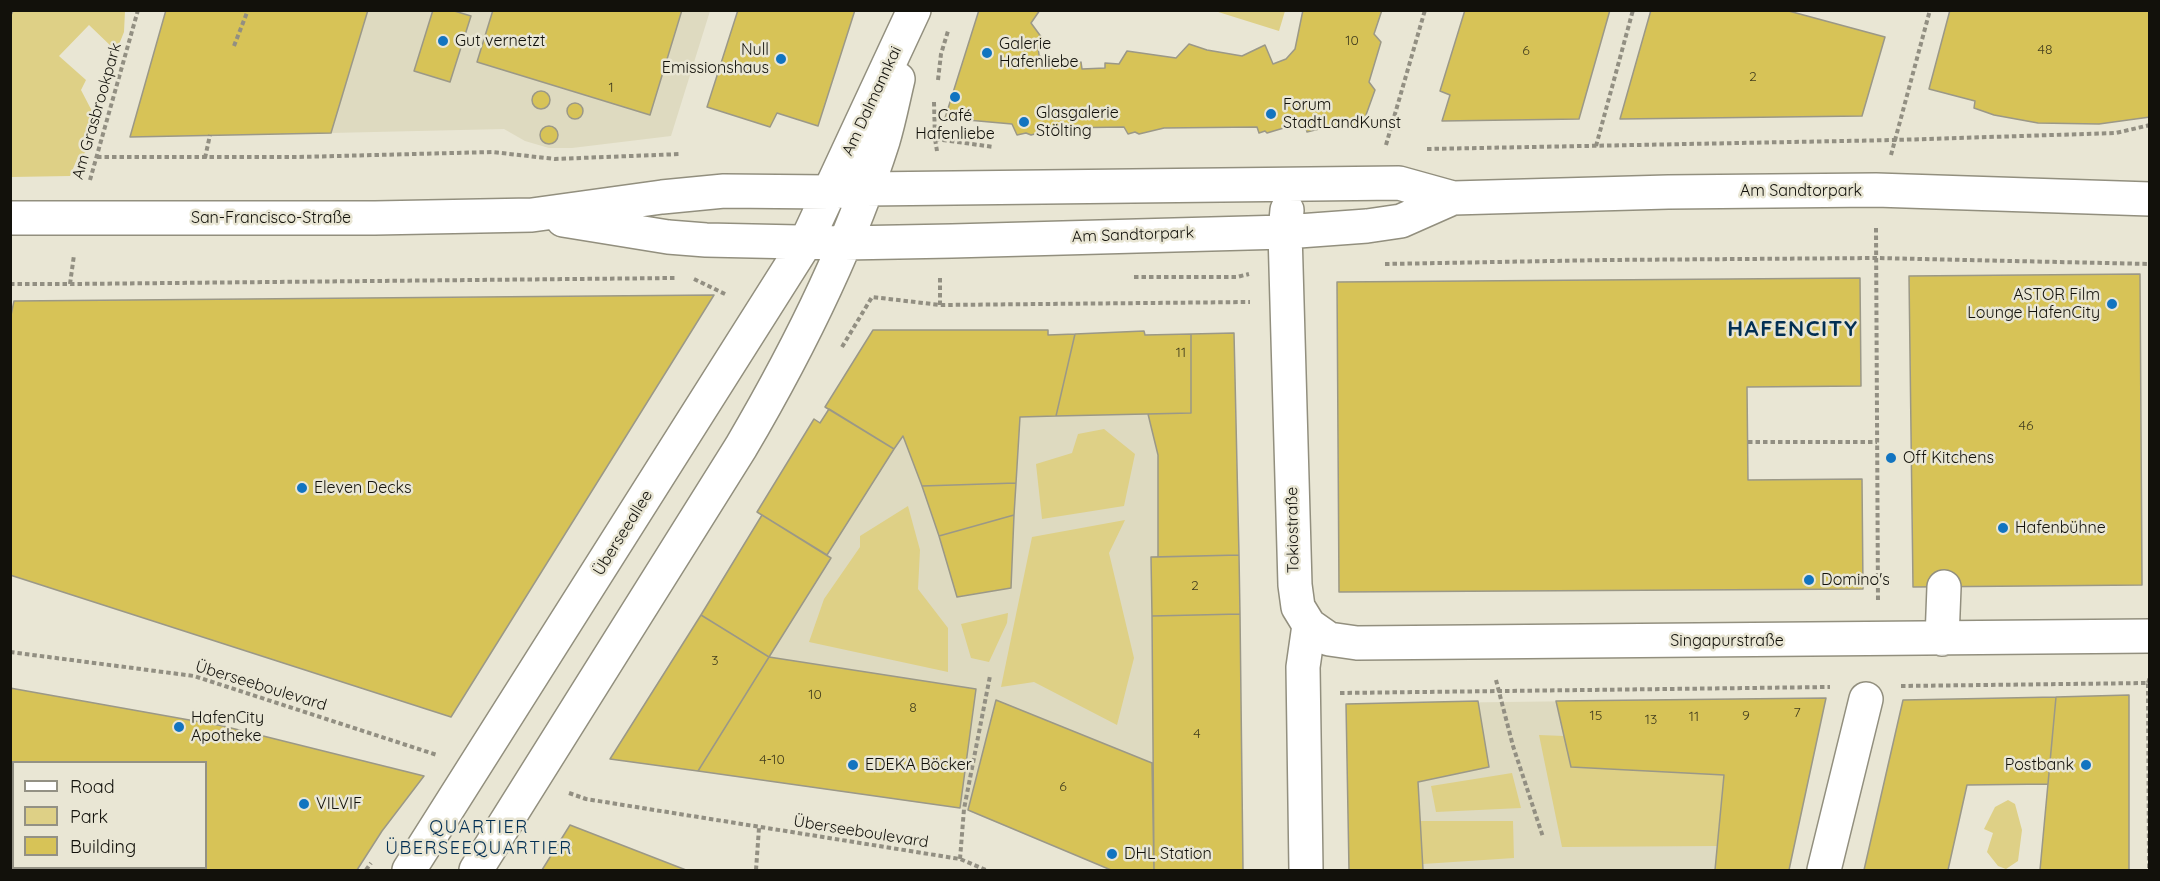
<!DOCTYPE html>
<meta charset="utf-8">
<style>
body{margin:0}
#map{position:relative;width:2160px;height:881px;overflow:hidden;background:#e9e6d4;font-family:Quicksand,sans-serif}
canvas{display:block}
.frame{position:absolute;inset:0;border:12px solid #12110b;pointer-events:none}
.legend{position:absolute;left:12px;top:761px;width:195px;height:108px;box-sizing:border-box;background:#e9e6d4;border:2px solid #939184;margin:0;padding:8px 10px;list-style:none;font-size:18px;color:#12110b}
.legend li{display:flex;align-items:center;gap:12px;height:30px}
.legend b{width:30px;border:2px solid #939184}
</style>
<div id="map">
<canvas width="2160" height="881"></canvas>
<div class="frame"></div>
<ul class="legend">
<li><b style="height:8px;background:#fff"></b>Road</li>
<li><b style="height:16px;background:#ded086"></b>Park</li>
<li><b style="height:16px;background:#d7c357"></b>Building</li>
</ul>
</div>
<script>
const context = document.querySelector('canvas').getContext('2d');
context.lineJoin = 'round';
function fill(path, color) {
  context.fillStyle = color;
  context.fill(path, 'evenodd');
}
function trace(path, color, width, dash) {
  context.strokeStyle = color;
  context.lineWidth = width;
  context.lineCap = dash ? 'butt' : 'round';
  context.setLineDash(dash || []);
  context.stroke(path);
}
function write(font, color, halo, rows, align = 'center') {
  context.font = font + ' Quicksand,sans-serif';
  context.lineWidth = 5;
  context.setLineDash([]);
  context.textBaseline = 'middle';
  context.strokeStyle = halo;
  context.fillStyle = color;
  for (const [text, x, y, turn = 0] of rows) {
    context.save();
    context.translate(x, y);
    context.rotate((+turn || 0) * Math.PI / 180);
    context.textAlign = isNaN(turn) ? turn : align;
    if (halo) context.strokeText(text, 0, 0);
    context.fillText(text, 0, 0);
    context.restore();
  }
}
const built = new Path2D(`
 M 368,11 L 710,11 L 671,136 L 572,148 L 549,148 L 525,141 L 504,129 L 331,133 Z
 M 873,330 L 1048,330 L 1049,335 L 1144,331 L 1145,335 L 1234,333 L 1243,870 L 1111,870 L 964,809 L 610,759 L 762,515 L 757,512 L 814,419 L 821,422 Z
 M 1826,698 L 1789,870 L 1349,870 L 1346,704 Z`);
const green = new Path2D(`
 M 10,11 L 125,11 L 124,32 L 118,47 L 114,49 L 89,25 L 59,56 L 86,80 L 81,90 L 94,115 L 87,131 L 86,151 L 84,154 L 77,159 L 70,176 L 11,177 Z
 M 1215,11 L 1285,11 L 1279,31 Z
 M 1104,429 L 1135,454 L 1124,506 L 1042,519 L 1036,464 L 1072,453 L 1078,434 Z
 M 908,506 L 920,550 L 918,589 L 948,628 L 948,672 L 809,642 L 824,599 L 860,547 L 860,536 Z
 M 1125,520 L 1109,553 L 1134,658 L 1117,725 L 1034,682 L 1001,687 L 1032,537 Z
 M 1008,613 L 1007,623 L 989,662 L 971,658 L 961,624 Z
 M 1539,735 L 1564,736 L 1571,767 L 1724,775 L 1717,846 L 1562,847 Z
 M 1512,773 L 1521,808 L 1436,812 L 1431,786 Z
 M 2008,800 L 2015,804 L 2022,830 L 2018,861 L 2006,869 L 1998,866 L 1987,852 L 1993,833 L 1984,829 L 1995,807 Z
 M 1420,821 L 1513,821 L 1514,858 L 1423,864 Z`);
const building = new Path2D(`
 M 166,10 L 368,10 L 331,133 L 130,137 Z
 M 433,10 L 451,10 L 471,16 L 450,82 L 414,71 Z
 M 493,10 L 682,10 L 650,115 L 477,62 Z
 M 738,10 L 855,10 L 818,126 L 777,113 L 770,127 L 707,107 Z
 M 979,10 L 1040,10 L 1031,23 L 1042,38 L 1038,47 L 1039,55 L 1045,61 L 1060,64 L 1081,62 L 1082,69 L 1105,68 L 1105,63 L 1119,64 L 1127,51 L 1176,58 L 1189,44 L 1207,50 L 1242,56 L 1265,45 L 1273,64 L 1286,59 L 1295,49 L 1303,10 L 1382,10 L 1374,34 L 1381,42 L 1369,82 L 1375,90 L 1362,126 L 1331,126 L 1307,132 L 1305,126 L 1287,127 L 1267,133 L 1265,131 L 1259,133 L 1257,127 L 1164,128 L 1139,134 L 1135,132 L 1128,134 L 1124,127 L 1058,128 L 1031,135 L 1026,133 L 1017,135 L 1012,124 L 945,118 Z
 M 1465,10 L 1610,10 L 1579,119 L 1442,121 L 1450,95 L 1440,91 Z
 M 1651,10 L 1785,10 L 1885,37 L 1862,116 L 1620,119 Z
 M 1950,10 L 2150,10 L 2150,117 L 2099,124 L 2038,123 L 1994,115 L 1974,108 L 1975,101 L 1929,89 Z
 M532 100a9 9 0 1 1 18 0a9 9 0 1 1-18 0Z
 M567 111a8 8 0 1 1 16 0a8 8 0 1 1-16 0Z
 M540 135a9 9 0 1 1 18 0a9 9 0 1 1-18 0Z
 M 2140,274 L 2142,585 L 1913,587 L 1909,276 Z
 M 1860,278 L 1861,386 L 1747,387 L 1748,480 L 1862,479 L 1863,589 L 1339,592 L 1337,282 Z
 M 714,295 L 451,717 L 10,575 L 10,320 L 14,301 Z
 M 873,330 L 1048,330 L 1048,335 L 1075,334 L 1056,416 L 1020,417 L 1016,483 L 922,486 L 903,436 L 894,449 L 825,407 Z
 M 1144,331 L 1145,335 L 1191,334 L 1191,413 L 1056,416 L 1075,334 Z
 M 1234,333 L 1239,555 L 1158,557 L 1158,455 L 1148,414 L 1191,413 L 1191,334 Z
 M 829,409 L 894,449 L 827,555 L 757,512 L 814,419 L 820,423 Z
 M 1016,483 L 1014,515 L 939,536 L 922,486 Z
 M 762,515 L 831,558 L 769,657 L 701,615 Z
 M 1014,515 L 1011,588 L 957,597 L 939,536 Z
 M 1239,555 L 1240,614 L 1152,616 L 1151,557 Z
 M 1240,614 L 1243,870 L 1154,870 L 1152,616 Z
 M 701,615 L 769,657 L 698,771 L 610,759 Z
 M 769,657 L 976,689 L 960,808 L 698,771 Z
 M 10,688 L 223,726 L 424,776 L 382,831 L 357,870 L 10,870 ZM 14,762 L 206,762 L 206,868 L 14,868 Z
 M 2129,695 L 2129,870 L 2040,870 L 2056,697 Z
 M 2056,697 L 2048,784 L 1967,785 L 1948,870 L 1864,870 L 1903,700 Z
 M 1826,698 L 1789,870 L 1715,870 L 1724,775 L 1571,767 L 1556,701 Z
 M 996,700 L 1152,763 L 1154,870 L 1111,870 L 968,810 Z
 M 1478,701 L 1489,767 L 1418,782 L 1423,870 L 1349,870 L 1346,704 Z
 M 570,825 L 686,870 L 542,870 Z`);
const path = new Path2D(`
 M 10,14 L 12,10
 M 234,46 L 248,10
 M 938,80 L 941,54 L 948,31
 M 934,102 L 935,139 L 937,151
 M 935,139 L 994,147
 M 1386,145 L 1425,10
 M 1596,146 L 1633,10
 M 1427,149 L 1895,140 L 2116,133 L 2150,125
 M 1891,155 L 1930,10
 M 97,157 L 298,157 L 492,152 L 555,159 L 681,154
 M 205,158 L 210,135
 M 90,180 L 138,10
 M 1876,228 L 1878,602
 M 1385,264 L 1607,260 L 1876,258 L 2150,264
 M 1134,277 L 1237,277 L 1249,274
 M 694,279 L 727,295
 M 10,284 L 70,284 L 74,255
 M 70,284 L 675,278
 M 940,305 L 940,278
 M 842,347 L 872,297 L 940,305 L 1250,302
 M 1748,442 L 1877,442
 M 10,652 L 194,676 L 437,755
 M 1496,680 L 1513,746 L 1543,837
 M 2148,683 L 2150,677
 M 1901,686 L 2148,683 L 2149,870
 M 1340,693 L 1830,687
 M 569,793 L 586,799 L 960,859 L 986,870
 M 960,859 L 964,809 L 990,676
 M 366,870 L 371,863
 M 756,870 L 759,828`);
const minor = new Path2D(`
 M 1287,210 L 1285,232 L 1295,585 L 1298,607 L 1309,625 L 1303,667 L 1306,870
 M 10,218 L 375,218 L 532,215 L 662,197 L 724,191 L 830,192 L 866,189 L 1399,183 L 1453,198 L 1668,192 L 1876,190 L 2150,199
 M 563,220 L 668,237 L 706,240 L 845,243 L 952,241 L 1285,232 L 1367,226 L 1401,221 L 1453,198
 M 1309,625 L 1329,639 L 1357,643 L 2150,636
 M 1942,639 L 1944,587
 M 409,870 L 806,242 L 914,10
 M 476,870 L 741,447 C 798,350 849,248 883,141 C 889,121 893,100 898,79
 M 1824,870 L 1866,699`);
const markers = [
 [443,41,6,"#1274c0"],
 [987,53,6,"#1274c0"],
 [781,59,6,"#1274c0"],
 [955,97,6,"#1274c0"],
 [1271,114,6,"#1274c0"],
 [1024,122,6,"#1274c0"],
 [2112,304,6,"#1274c0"],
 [1891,458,6,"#1274c0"],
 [302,488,6,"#1274c0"],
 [2003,528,6,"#1274c0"],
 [1809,580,6,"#1274c0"],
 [179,727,6,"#1274c0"],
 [853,765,6,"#1274c0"],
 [2086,765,6,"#1274c0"],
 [304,804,6,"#1274c0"],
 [1112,854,6,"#1274c0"]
];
const numberNames = [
 ["10",1352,41],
 ["48",2045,50],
 ["6",1526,51],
 ["2",1753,77],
 ["1",611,88],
 ["11",1181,353],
 ["46",2026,426],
 ["2",1195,586],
 ["3",715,661],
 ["10",815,695],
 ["8",913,708],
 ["7",1797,713],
 ["15",1596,716],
 ["9",1746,716],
 ["11",1694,717],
 ["13",1651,720],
 ["4",1197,734],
 ["4-10",772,760],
 ["6",1063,787]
];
const poiNames = [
 ["Gut vernetzt",455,41],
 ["Galerie",999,44],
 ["Hafenliebe",999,62],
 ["Null",769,50,"right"],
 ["Emissionshaus",769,68,"right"],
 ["Forum",1283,105],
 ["StadtLandKunst",1283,123],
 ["Glasgalerie",1036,113],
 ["Stölting",1036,131],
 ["Café",955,116,"center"],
 ["Hafenliebe",955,134,"center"],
 ["ASTOR Film",2100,295,"right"],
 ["Lounge HafenCity",2100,313,"right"],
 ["Off Kitchens",1903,458],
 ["Eleven Decks",314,488],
 ["Hafenbühne",2015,528],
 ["Domino's",1821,580],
 ["HafenCity",191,718],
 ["Apotheke",191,736],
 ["EDEKA Böcker",865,765],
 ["Postbank",2074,765,"right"],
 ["VILVIF",316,804],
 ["DHL Station",1124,854]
];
const streetNames = [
 ["Am Dalmannkai",872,101,-65],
 ["Am Grasbrookpark",97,111,-74],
 ["Am Sandtorpark",1801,191],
 ["San-Francisco-Straße",271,218],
 ["Am Sandtorpark",1133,235,-2],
 ["Tokiostraße",1293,530,-91],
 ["Überseeallee",623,533,-58],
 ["Singapurstraße",1727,641],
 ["Überseeboulevard",261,686,17],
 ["Überseeboulevard",861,832,9]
];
const neighbourhoodNames = [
 ["QUARTIER",479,828],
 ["ÜBERSEEQUARTIER",479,849]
];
const districtNames = [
 ["HAFENCITY",1793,329]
];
fill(built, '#dedac0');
fill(green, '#ded086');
fill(building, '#d7c357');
trace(building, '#9b9887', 1.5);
trace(minor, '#928f7e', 36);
trace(path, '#928f82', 4, [4.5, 3]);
trace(minor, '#fff', 33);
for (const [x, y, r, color] of markers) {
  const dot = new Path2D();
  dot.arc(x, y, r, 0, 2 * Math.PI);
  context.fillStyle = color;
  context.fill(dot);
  trace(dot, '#e9e6d4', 2);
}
write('14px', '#433e1e', null, numberNames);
write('16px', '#12110b', '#e9e6d4', poiNames, 'left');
write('16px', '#12110b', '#e9e6d4', streetNames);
context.letterSpacing = '1.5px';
write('18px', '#022f53', '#e9e6d4', neighbourhoodNames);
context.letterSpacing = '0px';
context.letterSpacing = '1.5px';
write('bold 22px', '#022f53', '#e9e6d4', districtNames);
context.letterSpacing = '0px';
</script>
